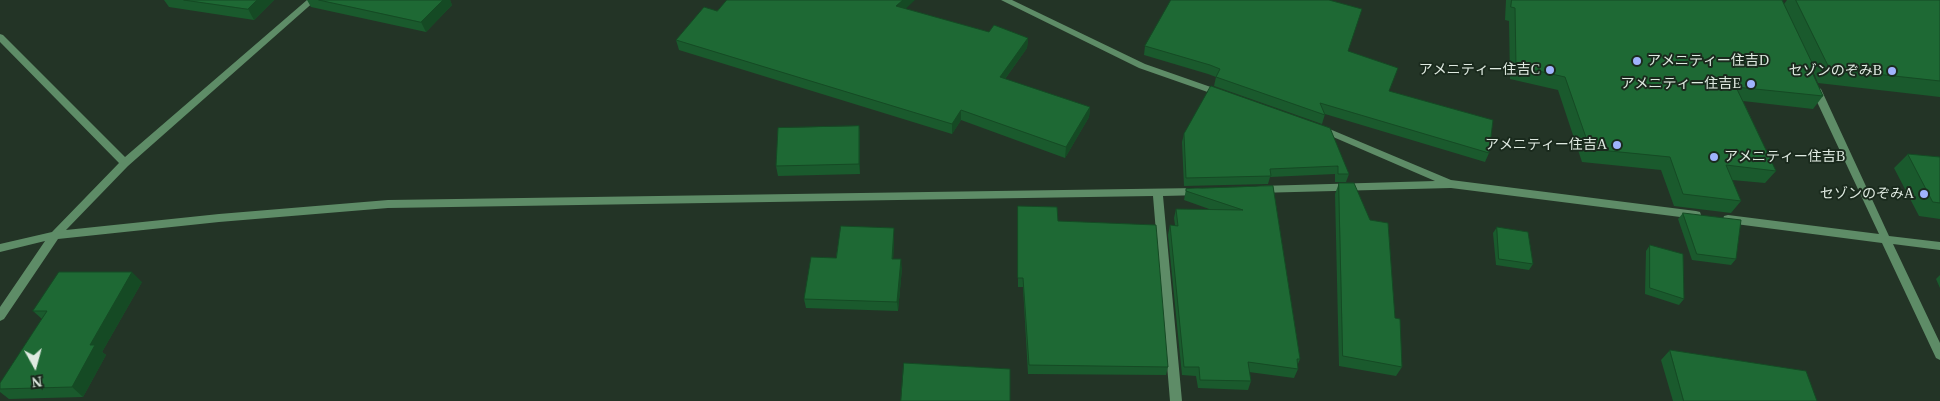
<!DOCTYPE html>
<meta charset="utf-8">
<style>
body{margin:0}
#map{position:relative;width:1940px;height:401px;overflow:hidden;background:#233426;font-family:"Times New Roman",serif}
canvas{display:block}
.north{position:absolute;left:10px;top:341px;width:50px;height:50px;-webkit-text-stroke:4px #1a2a1d;paint-order:stroke;rotate:173deg;font-size:14px;font-weight:700;line-height:20px;text-align:center;color:#dfeae1}
.north::after{content:'';display:block;margin:auto;width:18px;height:22px;background:#dfeae1;clip-path:polygon(50% 0,100% 100%,50% 72%,0 100%)}
</style>
<div id="map">
<canvas width="1940" height="401"></canvas>
<div class="north">N</div>
</div>
<script>
const context = document.querySelector('canvas').getContext('2d');
context.lineJoin = 'round';
function fill(path, color) {
  context.fillStyle = color;
  context.fill(path, 'evenodd');
}
function trace(path, color, width, dash) {
  context.strokeStyle = color;
  context.lineWidth = width;
  context.lineCap = dash ? 'butt' : 'round';
  context.setLineDash(dash || []);
  context.stroke(path);
}
function write(font, color, halo, rows, align = 'center') {
  context.font = font + ' "Times New Roman","Noto Sans JP",serif';
  context.lineWidth = 4;
  context.setLineDash([]);
  context.textBaseline = 'middle';
  context.strokeStyle = halo;
  context.fillStyle = color;
  for (const [text, x, y, turn = 0] of rows) {
    context.save();
    context.translate(x, y);
    context.rotate((+turn || 0) * Math.PI / 180);
    context.textAlign = isNaN(turn) ? turn : align;
    if (halo) context.strokeText(text, 0, 0);
    context.fillText(text, 0, 0);
    context.restore();
  }
}
const minor = new Path2D(`
 M 307,0 L 316,0 L 128,166 L 66,230 L 219,214 L 388,200 L 1198,188 L 1202,189 L 1203,192 L 1202,195 L 1163,196 L 1182,401 L 1170,401 L 1153,196 L 388,208 L 219,222 L 58,239 L 4,319 L 0,321 L 0,307 L 45,241 L 0,252 L 0,244 L 52,232 L 119,163 L 0,42 L 0,34 L 3,35 L 125,157 Z
 M 1001,0 L 1012,0 L 1145,64 L 1225,92 L 1227,94 L 1225,96 L 1219,96 L 1139,68 Z
 M 1816,86 L 1821,89 L 1889,236 L 1940,242 L 1940,250 L 1893,244 L 1940,343 L 1940,360 L 1936,358 L 1882,243 L 1728,223 L 1724,222 L 1723,219 L 1724,216 L 1728,215 L 1879,234 L 1811,89 Z
 M 1320,125 L 1451,180 L 1696,211 L 1700,212 L 1701,215 L 1700,218 L 1696,219 L 1451,188 L 1256,193 L 1255,190 L 1256,187 L 1260,186 L 1435,181 L 1317,130 L 1315,128 Z`);
const wall = new Path2D(`
 M 164,0 L 274,0 L 254,20 L 169,7 Z
 M 307,0 L 450,0 L 452,5 L 426,32 L 311,7 Z
 M 1506,0 L 1782,0 L 1784,4 L 1787,0 L 1940,0 L 1940,97 L 1818,83 L 1813,71 L 1812,73 L 1823,96 L 1813,109 L 1743,101 L 1776,171 L 1765,183 L 1732,180 L 1741,201 L 1731,213 L 1674,206 L 1661,170 L 1582,162 L 1558,90 L 1510,79 L 1509,21 L 1505,20 Z
 M 905,9 L 989,32 L 1028,38 L 1027,48 L 1005,79 L 1090,107 L 1089,117 L 1065,158 L 961,120 L 952,134 L 679,50 L 676,40 L 717,11 Z
 M 1145,46 L 1348,51 L 1389,91 L 1489,153 L 1485,162 L 1325,114 L 1322,124 L 1214,86 L 1216,77 L 1208,74 L 1144,55 Z
 M 1211,86 L 1349,174 L 1346,182 L 1335,182 L 1335,174 L 1270,177 L 1268,184 L 1184,186 L 1182,142 L 1184,134 Z
 M 859,126 L 860,136 L 860,174 L 778,176 L 776,166 Z
 M 1908,154 L 1940,157 L 1940,219 L 1919,216 L 1894,168 Z
 M 1339,183 L 1395,318 L 1402,367 L 1396,376 L 1339,366 L 1335,194 Z
 M 1273,186 L 1300,359 L 1297,366 L 1298,369 L 1294,378 L 1249,372 L 1251,381 L 1248,390 L 1198,388 L 1196,376 L 1182,375 L 1168,235 L 1170,225 L 1175,225 L 1174,218 L 1176,209 L 1212,210 L 1184,200 L 1186,189 Z
 M 1018,206 L 1058,221 L 1168,367 L 1166,375 L 1028,374 L 1023,287 L 1018,287 Z
 M 1683,213 L 1736,259 L 1731,265 L 1692,260 L 1678,219 Z
 M 1497,227 L 1533,264 L 1529,270 L 1496,265 L 1493,233 Z
 M 894,228 L 894,238 L 893,259 L 902,268 L 898,311 L 806,308 L 804,299 L 836,258 Z
 M 1650,245 L 1684,299 L 1679,305 L 1645,294 L 1646,251 Z
 M 1940,275 L 1940,288 L 1936,279 Z
 M 142,282 L 102,352 L 106,355 L 83,397 L 9,399 L 0,392 L 0,383 L 42,319 L 33,311 Z
 M 1670,350 L 1817,401 L 1673,401 L 1661,360 Z`);
const shadedWall = new Path2D(`
 M 257,0 L 274,0 L 254,20 L 248,9 Z
 M 443,0 L 450,0 L 452,5 L 426,32 L 421,22 Z
 M 903,0 L 915,0 L 897,17 L 896,6 Z
 M 1028,38 L 1027,48 L 999,87 L 1000,77 Z
 M 1090,107 L 1089,117 L 1065,158 L 1066,147 Z
 M 961,110 L 961,120 L 952,134 L 952,124 Z
 M 859,126 L 860,136 L 860,174 L 859,164 Z
 M 894,228 L 894,238 L 893,268 L 892,259 Z
 M 901,259 L 902,268 L 898,311 L 897,302 Z
 M 132,272 L 142,282 L 102,352 L 106,355 L 83,397 L 72,387 L 90,345 Z`);
const building = new Path2D(`
 M 184,0 L 257,0 L 248,9 Z
 M 319,0 L 443,0 L 421,22 Z
 M 727,0 L 903,0 L 896,6 L 989,32 L 994,25 L 1028,38 L 1000,77 L 1090,107 L 1066,147 L 961,110 L 952,124 L 676,40 L 704,7 L 717,11 Z
 M 1171,0 L 1329,0 L 1362,9 L 1348,51 L 1398,68 L 1389,91 L 1493,120 L 1489,153 L 1320,103 L 1325,115 L 1216,77 L 1220,69 L 1210,65 L 1145,46 Z
 M 1512,0 L 1782,0 L 1815,69 L 1810,68 L 1823,96 L 1736,87 L 1776,171 L 1726,165 L 1741,201 L 1683,194 L 1670,157 L 1590,149 L 1565,77 L 1516,66 L 1515,8 L 1511,7 Z
 M 1796,0 L 1940,0 L 1940,81 L 1830,69 Z
 M 1211,86 L 1330,128 L 1349,174 L 1338,174 L 1338,166 L 1270,169 L 1271,176 L 1186,178 L 1184,134 Z
 M 859,126 L 859,164 L 776,166 L 778,128 Z
 M 1908,154 L 1940,157 L 1940,203 L 1933,202 Z
 M 1339,183 L 1354,183 L 1370,220 L 1388,223 L 1395,318 L 1400,319 L 1402,367 L 1343,356 Z
 M 1273,186 L 1300,359 L 1297,359 L 1298,369 L 1248,362 L 1251,381 L 1200,380 L 1199,367 L 1184,367 L 1170,225 L 1178,226 L 1176,209 L 1243,210 L 1186,191 L 1186,189 Z
 M 1018,206 L 1057,207 L 1058,221 L 1156,225 L 1168,367 L 1029,365 L 1023,278 L 1018,278 Z
 M 1683,213 L 1741,220 L 1736,259 L 1697,254 Z
 M 841,226 L 894,228 L 892,259 L 901,259 L 897,302 L 804,299 L 811,257 L 836,258 Z
 M 1497,227 L 1528,232 L 1533,264 L 1499,259 Z
 M 1650,245 L 1683,254 L 1684,299 L 1650,288 Z
 M 59,272 L 132,272 L 90,345 L 95,345 L 72,387 L 0,389 L 0,383 L 47,311 L 33,311 Z
 M 1670,350 L 1806,371 L 1817,401 L 1684,401 Z
 M 904,363 L 1010,369 L 1010,401 L 901,401 Z`);
const markers = [
 [1637,61,5,"#a0b3fd"],
 [1550,70,5,"#a0b3fd"],
 [1892,71,5,"#a0b3fd"],
 [1751,84,5,"#a0b3fd"],
 [1617,145,5,"#a0b3fd"],
 [1714,157,5,"#a0b3fd"],
 [1924,194,5,"#a0b3fd"]
];
const poiNames = [
 ["アメニティー住吉D",1647,61,"left"],
 ["アメニティー住吉C",1540,70],
 ["セゾンのぞみB",1882,71],
 ["アメニティー住吉E",1741,84],
 ["アメニティー住吉A",1607,145],
 ["アメニティー住吉B",1724,157,"left"],
 ["セゾンのぞみA",1914,194]
];
fill(minor, '#5e8c67');
fill(wall, '#1a5a2d');
fill(shadedWall, '#154a24');
fill(building, '#1e6934');
trace(building, '#154a24', 1);
for (const [x, y, r, color] of markers) {
  const dot = new Path2D();
  dot.arc(x, y, r, 0, 2 * Math.PI);
  context.fillStyle = color;
  context.fill(dot);
  trace(dot, '#1a2a1d', 2);
}
write('14px', '#dfeae1', '#1a2a1d', poiNames, 'right');
</script>
